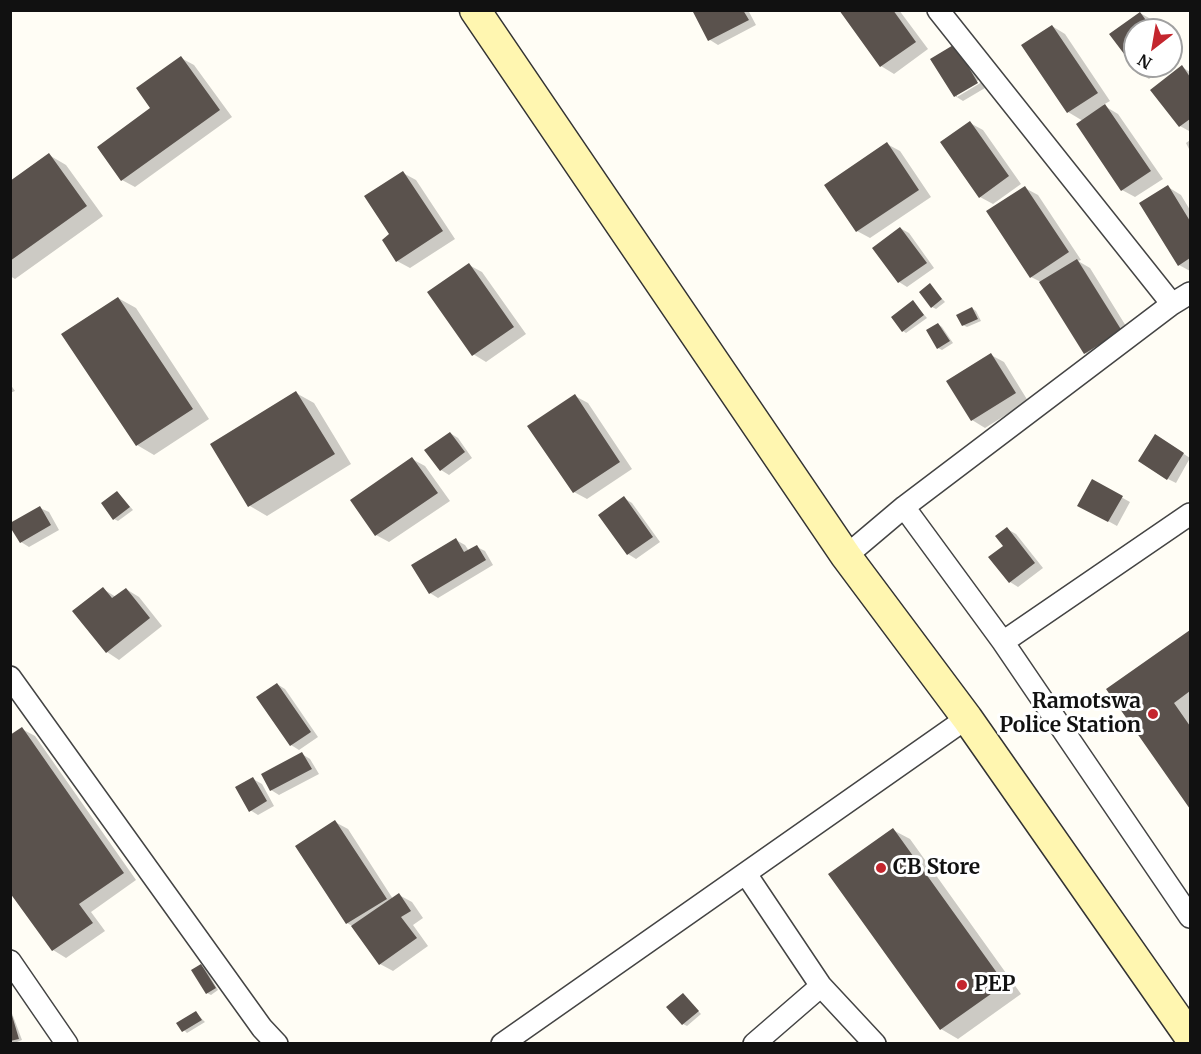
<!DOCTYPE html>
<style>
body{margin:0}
#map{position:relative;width:1201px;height:1054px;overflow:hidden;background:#fffdf5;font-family:Merriweather,serif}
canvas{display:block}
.frame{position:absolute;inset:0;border:12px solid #111;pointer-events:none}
.north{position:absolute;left:1123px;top:18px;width:60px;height:60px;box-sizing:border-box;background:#fff;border:2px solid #a0a0a0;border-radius:50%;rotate:211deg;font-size:16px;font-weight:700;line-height:24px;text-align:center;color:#111}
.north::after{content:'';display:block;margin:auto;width:21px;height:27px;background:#c4262e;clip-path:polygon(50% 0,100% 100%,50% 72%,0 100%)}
</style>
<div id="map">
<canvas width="1201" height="1054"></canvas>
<div class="frame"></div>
<div class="north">N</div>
</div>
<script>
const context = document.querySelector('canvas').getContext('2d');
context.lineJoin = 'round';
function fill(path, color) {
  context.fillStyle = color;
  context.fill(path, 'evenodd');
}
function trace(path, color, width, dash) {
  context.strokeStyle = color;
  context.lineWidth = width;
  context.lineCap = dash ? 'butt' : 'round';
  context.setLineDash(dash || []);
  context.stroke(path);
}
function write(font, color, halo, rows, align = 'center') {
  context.font = font + ' Merriweather,serif';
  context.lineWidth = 6;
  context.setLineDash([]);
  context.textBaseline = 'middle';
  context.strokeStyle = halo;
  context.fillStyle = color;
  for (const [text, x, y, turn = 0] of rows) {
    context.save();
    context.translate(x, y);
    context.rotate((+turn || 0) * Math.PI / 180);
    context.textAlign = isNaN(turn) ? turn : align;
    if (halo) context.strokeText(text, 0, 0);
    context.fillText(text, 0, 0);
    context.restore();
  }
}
const shadow = new Path2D(`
 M 694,10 L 748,10 L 756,25 L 718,45 L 710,40 Z
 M 840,10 L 899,10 L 928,49 L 894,74 L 881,66 Z
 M 1140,13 L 1149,18 L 1157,30 L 1135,30 L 1135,66 L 1167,66 L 1149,79 L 1141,74 L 1111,34 Z
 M 1052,26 L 1065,34 L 1110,101 L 1103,105 L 1118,114 L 1163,179 L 1135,197 L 1122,190 L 1083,121 L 1068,112 L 1024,45 Z
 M 955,46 L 980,79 L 957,94 L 957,97 L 982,82 L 985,88 L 963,101 L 955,96 Z
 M 1171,49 L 1178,58 L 1171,63 Z
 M 181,58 L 194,65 L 232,117 L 135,187 L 122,180 Z
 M 1182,67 L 1190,72 L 1190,130 L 1189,131 L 1180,126 L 1152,90 Z
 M 970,123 L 983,130 L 1021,184 L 993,204 L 980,197 Z
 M 1190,140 L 1190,151 L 1186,143 Z
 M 887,144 L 900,151 L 931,197 L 870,238 L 857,231 Z
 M 49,155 L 66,165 L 103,216 L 15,279 L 10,276 L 10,183 Z
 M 403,173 L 416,180 L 455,239 L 410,268 L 397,261 L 391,235 Z
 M 1168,187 L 1181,195 L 1190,210 L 1190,271 L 1179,265 Z
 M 1025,188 L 1038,195 L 1081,260 L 1078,261 L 1090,268 L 1134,339 L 1098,361 L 1085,353 L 1041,282 L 1031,277 Z
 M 900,228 L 909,233 L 934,268 L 907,287 L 899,282 Z
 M 469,265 L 482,272 L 526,334 L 486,362 L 473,354 Z
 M 930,285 L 945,302 L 936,309 L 932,307 Z
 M 118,298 L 136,308 L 209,419 L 154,455 L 137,445 Z
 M 913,302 L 927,318 L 906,333 L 903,331 Z
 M 972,308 L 976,311 L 981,321 L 967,327 L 963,325 Z
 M 938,324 L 942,327 L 953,343 L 942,350 L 938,348 Z
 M 991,355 L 1004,362 L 1028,401 L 985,428 L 972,420 Z
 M 10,384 L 15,391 L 10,393 Z
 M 296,393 L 314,403 L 351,464 L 267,516 L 250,506 Z
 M 575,396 L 588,403 L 632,469 L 587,499 L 574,492 Z
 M 450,433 L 458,438 L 472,458 L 449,475 L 441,470 Z
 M 1164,441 L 1190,458 L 1176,483 L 1168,479 Z
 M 412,459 L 425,466 L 450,501 L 389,542 L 376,535 Z
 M 1092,481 L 1130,502 L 1117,526 L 1079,505 Z
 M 117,492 L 133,510 L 118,521 L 114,519 Z
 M 624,498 L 632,503 L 660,542 L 636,559 L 628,554 Z
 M 40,508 L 49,512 L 59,530 L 29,547 L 21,542 Z
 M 1007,529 L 1016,534 L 1043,568 L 1018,587 L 1010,582 Z
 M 456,540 L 465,545 L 469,551 L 477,547 L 485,551 L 493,565 L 438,598 L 430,593 Z
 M 103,589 L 116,597 L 126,589 L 139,597 L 162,626 L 119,660 L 107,652 Z
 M 1190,632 L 1190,806 L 1108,689 Z
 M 277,684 L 285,689 L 318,737 L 299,750 L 291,745 Z
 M 22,729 L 35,736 L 136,880 L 91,912 L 105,931 L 66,958 L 53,950 Z
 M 302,754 L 310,759 L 319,774 L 279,795 L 271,790 Z
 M 253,779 L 262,784 L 274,806 L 258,815 L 250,810 Z
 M 335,822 L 348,829 L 393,899 L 399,895 L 412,902 L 423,918 L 413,925 L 428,946 L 393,971 L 380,964 L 354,927 L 347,923 Z
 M 893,830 L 910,839 L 1021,994 L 958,1039 L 941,1029 Z
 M 201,966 L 205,968 L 218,990 L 211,995 L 207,993 Z
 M 683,995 L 701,1014 L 687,1026 L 683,1024 Z
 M 10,1008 L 22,1040 L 12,1044 L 10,1044 Z
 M 196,1013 L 205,1022 L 187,1033 L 178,1024 Z`);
const building = new Path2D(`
 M 692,10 L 743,10 L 749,20 L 708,41 Z
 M 839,10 L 893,10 L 916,42 L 880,67 Z
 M 1140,12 L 1153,30 L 1135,30 L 1135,66 L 1152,66 L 1140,75 L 1109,34 Z
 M 1052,25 L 1098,93 L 1067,113 L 1021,45 Z
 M 955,44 L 978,83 L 954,97 L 930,59 Z
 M 181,56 L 220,110 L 121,181 L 97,147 L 150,108 L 136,88 Z
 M 1182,65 L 1190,77 L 1190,119 L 1179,127 L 1150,90 Z
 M 1105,104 L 1151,171 L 1121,191 L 1076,124 Z
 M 970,121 L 1009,176 L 979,198 L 940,142 Z
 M 887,142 L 919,190 L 856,232 L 824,185 Z
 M 49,153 L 87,206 L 10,261 L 10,181 Z
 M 403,171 L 443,231 L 396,262 L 382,240 L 389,234 L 364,196 Z
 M 1168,185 L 1190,221 L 1190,258 L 1178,266 L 1139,203 Z
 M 1025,186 L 1069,252 L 1030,278 L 986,211 Z
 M 900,227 L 927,263 L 898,283 L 872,248 Z
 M 1077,259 L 1122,331 L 1084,354 L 1039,282 Z
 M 469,263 L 514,327 L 472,356 L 427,292 Z
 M 930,283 L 942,299 L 931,308 L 919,292 Z
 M 118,297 L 193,409 L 136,446 L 61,334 Z
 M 913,300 L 924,315 L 902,332 L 891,317 Z
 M 972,307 L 978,319 L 962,326 L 956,315 Z
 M 938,323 L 950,341 L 937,349 L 926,330 Z
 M 991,353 L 1016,393 L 971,421 L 946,381 Z
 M 296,391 L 335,454 L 248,507 L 210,444 Z
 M 575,394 L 620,462 L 573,493 L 527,426 Z
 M 450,432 L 465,452 L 440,471 L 424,450 Z
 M 1155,434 L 1184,453 L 1167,480 L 1138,461 Z
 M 412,457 L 438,493 L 375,536 L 350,500 Z
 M 1092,479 L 1123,496 L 1108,522 L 1077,506 Z
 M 117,491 L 130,507 L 113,520 L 101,503 Z
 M 624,496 L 653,537 L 627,555 L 598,515 Z
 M 40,506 L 51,525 L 20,543 L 10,527 L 10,523 Z
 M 1007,527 L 1035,563 L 1009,583 L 988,557 L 1003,546 L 995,536 Z
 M 456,538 L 464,552 L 477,545 L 486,560 L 429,594 L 411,565 Z
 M 103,587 L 112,598 L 126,588 L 150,618 L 106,653 L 72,611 Z
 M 1190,630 L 1190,691 L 1174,703 L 1190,726 L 1190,809 L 1106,689 Z
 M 277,683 L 311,732 L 290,746 L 256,697 Z
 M 22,727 L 124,873 L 79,904 L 93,923 L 52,951 L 10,893 L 10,735 Z
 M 302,752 L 312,769 L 270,791 L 261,774 Z
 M 253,777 L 267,801 L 249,812 L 235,787 Z
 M 335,820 L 387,899 L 346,924 L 295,846 Z
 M 893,828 L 1005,984 L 940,1030 L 828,874 Z
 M 399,893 L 411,911 L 401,917 L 417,938 L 379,965 L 351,926 Z
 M 201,964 L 216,988 L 206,994 L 191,970 Z
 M 683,993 L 699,1011 L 682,1025 L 666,1007 Z
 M 196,1011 L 202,1020 L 182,1032 L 176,1023 Z
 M 11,1012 L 19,1039 L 10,1041 L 10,1013 Z`);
const street = new Path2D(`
 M 938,10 L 1172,304
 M 904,507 L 1003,642 L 1190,917
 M 846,556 L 904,507 L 1172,304 L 1190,293
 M 1003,642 L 1190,514
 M 10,677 L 262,1028 L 277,1044
 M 746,874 L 821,986 L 875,1044
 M 10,961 L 67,1044
 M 502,1044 L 967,718
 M 754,1044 L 821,986`);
const secondary = new Path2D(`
 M 475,10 L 846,556 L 967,718 L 1190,1037`);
const markers = [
 [1153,714,6,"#c4262e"],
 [881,868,6,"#c4262e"],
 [962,985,6,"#c4262e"]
];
const poiNames = [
 ["Ramotswa",1141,702,"right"],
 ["Police Station",1141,726,"right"],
 ["CB Store",893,868],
 ["PEP",974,985]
];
fill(shadow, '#0003');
fill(building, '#5a524d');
trace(street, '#444', 24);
trace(secondary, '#333', 33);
trace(street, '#fff', 21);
trace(secondary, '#fff6b0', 30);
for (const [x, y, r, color] of markers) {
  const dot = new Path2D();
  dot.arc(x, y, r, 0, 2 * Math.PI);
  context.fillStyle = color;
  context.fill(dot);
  trace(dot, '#fff', 2);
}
write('bold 21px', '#111', '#fff', poiNames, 'left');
</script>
